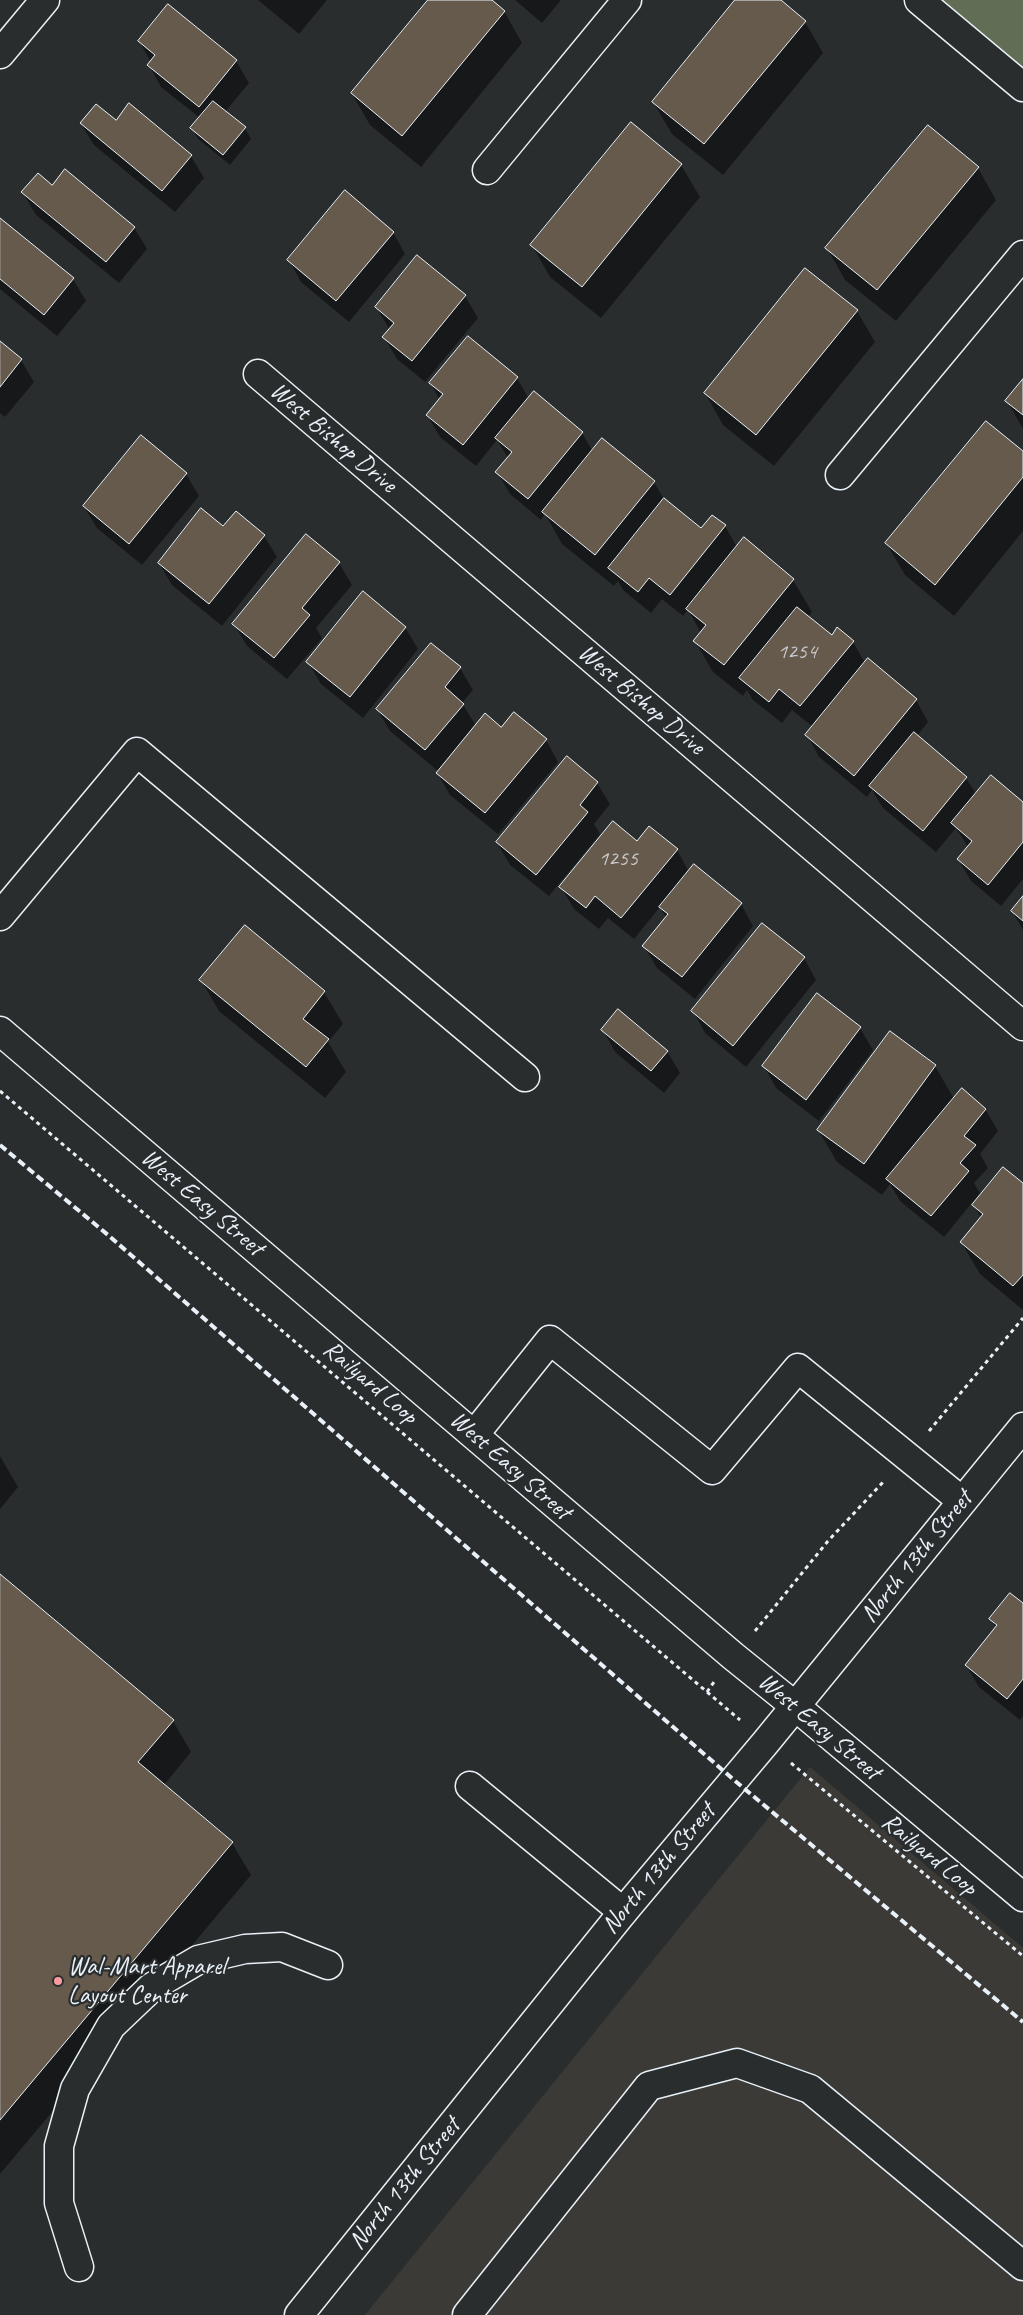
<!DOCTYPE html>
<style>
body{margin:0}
canvas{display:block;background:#2a2d2e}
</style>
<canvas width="1023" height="2315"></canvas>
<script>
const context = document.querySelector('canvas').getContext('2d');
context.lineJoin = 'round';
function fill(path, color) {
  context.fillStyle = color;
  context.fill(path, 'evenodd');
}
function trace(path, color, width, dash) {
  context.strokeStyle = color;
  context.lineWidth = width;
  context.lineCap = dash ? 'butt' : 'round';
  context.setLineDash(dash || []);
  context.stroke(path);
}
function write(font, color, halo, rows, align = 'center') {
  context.font = font + ' Caveat,sans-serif';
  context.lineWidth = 4.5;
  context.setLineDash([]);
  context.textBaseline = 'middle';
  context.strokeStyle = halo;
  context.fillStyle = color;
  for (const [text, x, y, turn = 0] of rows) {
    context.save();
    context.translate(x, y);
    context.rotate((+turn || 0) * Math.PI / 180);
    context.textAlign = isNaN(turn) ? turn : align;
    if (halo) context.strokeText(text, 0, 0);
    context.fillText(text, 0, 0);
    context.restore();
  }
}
const built = new Path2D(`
 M 810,1767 L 1023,1948 L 1023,2315 L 365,2315 Z`);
const green = new Path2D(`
 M 912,0 L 1023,0 L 1023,94 Z`);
const shadow = new Path2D(`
 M 258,0 L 327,0 L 299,34 Z
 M 429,0 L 490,0 L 504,11 L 522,43 L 421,167 L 370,125 L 352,94 Z
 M 515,0 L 561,0 L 542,23 Z
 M 737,0 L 779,0 L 805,22 L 823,53 L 723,175 L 672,134 L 653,102 Z
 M 168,6 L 236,61 L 249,83 L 225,112 L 245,128 L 251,139 L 230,165 L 198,139 L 192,128 L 200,118 L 161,87 L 149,65 L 151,62 L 139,41 Z
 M 116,122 L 191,156 L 204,178 L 175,212 L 94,145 L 81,124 Z
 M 631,124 L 681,165 L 700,197 L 601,318 L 550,277 L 532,245 Z
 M 928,127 L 978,168 L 996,200 L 896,321 L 845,280 L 827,248 Z
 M 52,186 L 134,227 L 147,249 L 119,283 L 36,215 L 23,193 Z
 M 0,219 L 73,279 L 86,301 L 57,336 L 0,289 Z
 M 393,232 L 405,254 L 349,322 L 301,282 L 289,260 Z
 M 417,257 L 465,296 L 478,318 L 425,382 L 397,359 L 384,337 L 390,330 L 376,307 Z
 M 857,311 L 875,342 L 774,466 L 723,425 L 705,393 Z
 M 0,343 L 21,360 L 34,382 L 5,417 L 0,413 Z
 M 517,378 L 529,399 L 582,433 L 593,452 L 603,440 L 654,482 L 665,501 L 701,530 L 725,526 L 737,547 L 744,539 L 793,580 L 812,612 L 808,617 L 832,636 L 853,642 L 865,663 L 916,700 L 928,722 L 917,736 L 966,778 L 976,794 L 1023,803 L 1023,879 L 1001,906 L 971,881 L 958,859 L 968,847 L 956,828 L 936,852 L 883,808 L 872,790 L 867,797 L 819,757 L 807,735 L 813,727 L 792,710 L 782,723 L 753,700 L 747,690 L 743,696 L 713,672 L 695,641 L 701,633 L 688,610 L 683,616 L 662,599 L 651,613 L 623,590 L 618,581 L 614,586 L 562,544 L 545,514 L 541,520 L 510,494 L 497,472 L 508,458 L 497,440 L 476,466 L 440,437 L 427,415 L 440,400 L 430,383 Z
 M 1023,381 L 1023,429 L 1007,401 Z
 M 1023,453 L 1023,531 L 954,616 L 905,575 L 886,543 Z
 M 186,474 L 199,496 L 142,565 L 97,528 L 84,507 Z
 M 223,528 L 264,536 L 277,557 L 222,626 L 172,585 L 159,563 Z
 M 306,536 L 339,563 L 352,585 L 316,628 L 322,638 L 287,679 L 247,646 L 234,624 Z
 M 405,627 L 418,649 L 363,718 L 321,684 L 308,662 Z
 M 431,645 L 460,668 L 473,690 L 462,703 L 476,726 L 501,729 L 546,740 L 558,762 L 498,834 L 450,795 L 437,773 L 438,771 L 390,731 L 377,709 Z
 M 597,783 L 610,804 L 594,824 L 600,834 L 549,896 L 510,865 L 497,843 Z
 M 637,843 L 677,850 L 689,872 L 741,904 L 753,926 L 695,999 L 657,968 L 644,946 L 666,918 L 660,907 L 634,939 L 608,918 L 599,929 L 574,909 L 561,887 Z
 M 1023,897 L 1023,930 L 1012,911 Z
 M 245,927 L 324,992 L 343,1024 L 328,1042 L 346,1072 L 325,1098 L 219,1011 L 201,980 Z
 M 804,958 L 816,980 L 746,1067 L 705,1033 L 693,1011 Z
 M 860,1028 L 873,1050 L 819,1121 L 776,1088 L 764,1066 Z
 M 603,1030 L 667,1051 L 680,1073 L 664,1093 L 615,1052 Z
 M 890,1032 L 935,1066 L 954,1099 L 985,1109 L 998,1131 L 980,1154 L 988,1168 L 974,1183 L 980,1193 L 944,1237 L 900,1201 L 890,1184 L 882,1195 L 837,1162 L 818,1130 Z
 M 1023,1185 L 1023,1310 L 980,1274 L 961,1242 L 981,1218 L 974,1205 Z
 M 0,1456 L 18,1487 L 0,1509 Z
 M 0,1575 L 173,1721 L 191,1752 L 164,1785 L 232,1843 L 251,1875 L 0,2174 Z
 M 1023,1605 L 1023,1716 L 1020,1720 L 979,1687 L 966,1665 L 996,1628 L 991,1619 Z`);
const building = new Path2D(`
 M 428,0 L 492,0 L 505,11 L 402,136 L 351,93 Z
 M 735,0 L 781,0 L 806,21 L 704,144 L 652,102 Z
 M 168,4 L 237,60 L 199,107 L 147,65 L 155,55 L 138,41 Z
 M 213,101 L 246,127 L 223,155 L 190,128 Z
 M 129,103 L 192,155 L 162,191 L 80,123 L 96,104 L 116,120 Z
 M 631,122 L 682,164 L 582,287 L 530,245 Z
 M 928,125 L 979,167 L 877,290 L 825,248 Z
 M 65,169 L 135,227 L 106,262 L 21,192 L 38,173 L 52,185 Z
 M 345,190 L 394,232 L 336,301 L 287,260 Z
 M 0,218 L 74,278 L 44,315 L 0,279 Z
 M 417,255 L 466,295 L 412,361 L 382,337 L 394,323 L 375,307 Z
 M 805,268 L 858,310 L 756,435 L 704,393 Z
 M 468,336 L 518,377 L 463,445 L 426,415 L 443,394 L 429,383 Z
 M 0,341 L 22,359 L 0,387 Z
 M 1023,379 L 1023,415 L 1005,401 Z
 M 534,391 L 583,432 L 528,499 L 495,472 L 512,452 L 495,438 Z
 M 986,421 L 1023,451 L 1023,477 L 935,585 L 885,543 Z
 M 141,435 L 187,473 L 129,544 L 83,506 Z
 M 602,438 L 655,481 L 595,555 L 542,512 Z
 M 664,498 L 701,528 L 712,515 L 726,525 L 670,595 L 649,578 L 638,592 L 608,568 Z
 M 201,508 L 223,526 L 236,511 L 265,535 L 209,604 L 158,563 Z
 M 306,534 L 340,562 L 302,608 L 310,615 L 274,658 L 232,624 Z
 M 744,537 L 794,579 L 724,665 L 693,641 L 706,625 L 686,609 Z
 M 363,591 L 406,627 L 350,697 L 306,662 Z
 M 797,607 L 832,635 L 837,627 L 854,641 L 800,706 L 779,689 L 769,702 L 739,678 Z
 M 431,643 L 461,667 L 445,687 L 464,704 L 425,750 L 376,709 Z
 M 868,658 L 917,699 L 854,776 L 805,735 Z
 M 514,712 L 547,739 L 485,813 L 436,773 L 485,713 L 501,727 Z
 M 914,732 L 967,777 L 923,831 L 869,786 Z
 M 567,756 L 598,782 L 580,805 L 588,812 L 536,875 L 496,842 Z
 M 991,775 L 1023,802 L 1023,842 L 988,885 L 957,859 L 972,841 L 951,823 Z
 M 613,821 L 637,841 L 649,826 L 678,849 L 621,918 L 595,896 L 586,908 L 559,887 Z
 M 694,864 L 742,903 L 682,977 L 642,946 L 668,914 L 659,907 Z
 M 1023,896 L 1023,921 L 1011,911 Z
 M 762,923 L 805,957 L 733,1046 L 691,1011 Z
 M 245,925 L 325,991 L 303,1019 L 329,1039 L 306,1067 L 199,980 Z
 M 817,993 L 861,1027 L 806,1100 L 762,1066 Z
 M 618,1009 L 668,1051 L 651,1071 L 601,1030 Z
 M 890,1031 L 936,1065 L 864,1164 L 817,1130 Z
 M 962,1088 L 986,1109 L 964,1136 L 976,1145 L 960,1163 L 969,1171 L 931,1216 L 886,1179 Z
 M 1003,1167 L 1023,1183 L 1023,1275 L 1013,1286 L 960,1242 L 983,1214 L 972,1205 Z
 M 0,1574 L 174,1720 L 138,1762 L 233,1842 L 0,2120 Z
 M 1010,1593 L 1023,1603 L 1023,1679 L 1007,1699 L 965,1665 L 997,1625 L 989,1619 Z`);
const path = new Path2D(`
 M 0,1091 L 740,1720
 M 929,1431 L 1023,1318
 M 755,1631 L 828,1541 L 885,1480
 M 707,1692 L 714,1682
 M 791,1763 L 1023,1956`);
const minor = new Path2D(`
 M 919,0 L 1023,87
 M 0,54 L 45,0
 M 487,170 L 627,0
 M 258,374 L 1023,1026
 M 840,475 L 1023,255
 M 0,916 L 137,752 L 525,1077
 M 0,1031 L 733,1656 L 795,1706 L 1023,1897
 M 474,1435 L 550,1340 L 712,1470 L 798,1368 L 962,1501
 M 470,1786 L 623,1912
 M 79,2267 L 59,2203 L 59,2146 L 75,2089 L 111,2026 L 152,1987 L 198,1960 L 245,1949 L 282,1947 L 328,1965
 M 467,2315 L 649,2086 L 737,2063 L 810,2089 L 1023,2266`);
const major = new Path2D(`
 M 299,2315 L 623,1912 L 766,1742 L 1023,1427`);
const rail = new Path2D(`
 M 0,1145 L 108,1235 L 734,1780 L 1023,2022`);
const markers = [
 [58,1981,5,"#ff9aa2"]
];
const numberNames = [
 ["1254",797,652],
 ["1255",618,859]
];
const streetNames = [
 ["West Bishop Drive",333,438,40],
 ["West Bishop Drive",641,700,40],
 ["West Easy Street",202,1203,40],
 ["Railyard Loop",370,1383,40],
 ["West Easy Street",510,1466,41],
 ["North 13th Street",917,1557,-51],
 ["West Easy Street",819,1727,40],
 ["Railyard Loop",929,1855,39],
 ["North 13th Street",659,1869,-50],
 ["North 13th Street",405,2184,-51]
];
const poiNames = [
 ["Wal-Mart Apparel",68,1967],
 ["Layout Center",68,1996]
];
fill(built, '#3c3a37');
fill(green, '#616d55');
fill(shadow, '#0007');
fill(building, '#665a4d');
trace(building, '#e8f1f8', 1);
trace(minor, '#e8f1f8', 31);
trace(major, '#e8f1f8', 31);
trace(path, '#e8f1f8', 3, [4, 4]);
trace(minor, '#2a2d2e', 28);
trace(major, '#2a2d2e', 28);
trace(rail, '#e8f1f8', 4, [8, 4]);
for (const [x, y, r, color] of markers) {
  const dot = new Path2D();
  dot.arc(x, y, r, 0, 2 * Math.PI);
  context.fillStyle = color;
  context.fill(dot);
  trace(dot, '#2a2d2e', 2);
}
write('22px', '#c8cbcd', null, numberNames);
write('25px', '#e8f1f8', '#2a2d2e', streetNames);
write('25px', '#e8f1f8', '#2a2d2e', poiNames, 'left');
</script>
